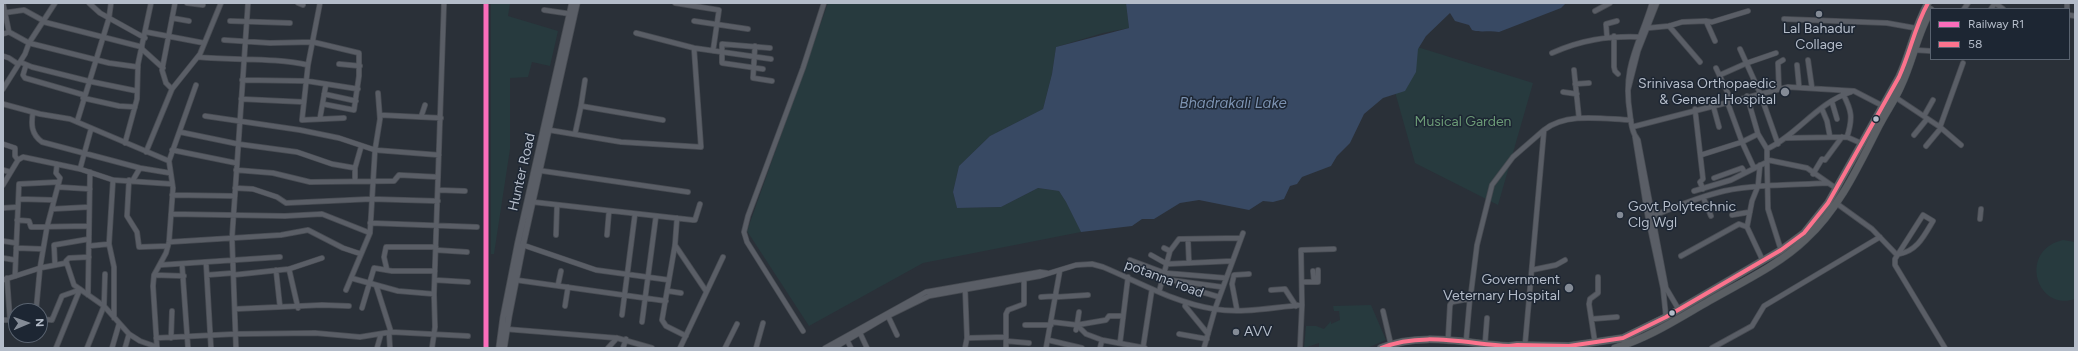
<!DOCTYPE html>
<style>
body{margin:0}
#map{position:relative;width:2078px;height:351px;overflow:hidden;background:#2a3038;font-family:Figtree,sans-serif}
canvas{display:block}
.frame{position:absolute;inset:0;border:4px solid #b4bcc9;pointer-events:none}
.legend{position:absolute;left:1930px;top:8px;width:140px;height:52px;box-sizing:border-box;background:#1d2633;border:1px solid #59626f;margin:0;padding:5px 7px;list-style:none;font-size:12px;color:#b4bcc9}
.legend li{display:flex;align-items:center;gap:8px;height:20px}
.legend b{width:20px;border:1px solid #59626f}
.north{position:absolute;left:8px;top:303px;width:40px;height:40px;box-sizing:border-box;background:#1d2633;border:1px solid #59626f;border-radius:50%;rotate:88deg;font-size:11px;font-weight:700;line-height:16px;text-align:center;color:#b4bcc9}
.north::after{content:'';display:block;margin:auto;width:14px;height:18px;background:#848b96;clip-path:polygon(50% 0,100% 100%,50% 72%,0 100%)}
</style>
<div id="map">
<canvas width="2078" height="351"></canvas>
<div class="frame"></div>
<ul class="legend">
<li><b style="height:5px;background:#fb6dba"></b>Railway R1</li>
<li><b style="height:5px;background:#fc738d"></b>58</li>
</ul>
<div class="north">N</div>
</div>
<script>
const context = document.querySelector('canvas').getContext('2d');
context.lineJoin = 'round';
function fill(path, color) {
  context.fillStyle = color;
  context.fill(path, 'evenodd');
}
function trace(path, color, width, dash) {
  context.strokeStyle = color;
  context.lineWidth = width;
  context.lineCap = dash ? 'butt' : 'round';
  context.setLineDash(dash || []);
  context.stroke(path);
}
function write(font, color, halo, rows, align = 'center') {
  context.font = font + ' Figtree,sans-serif';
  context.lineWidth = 3;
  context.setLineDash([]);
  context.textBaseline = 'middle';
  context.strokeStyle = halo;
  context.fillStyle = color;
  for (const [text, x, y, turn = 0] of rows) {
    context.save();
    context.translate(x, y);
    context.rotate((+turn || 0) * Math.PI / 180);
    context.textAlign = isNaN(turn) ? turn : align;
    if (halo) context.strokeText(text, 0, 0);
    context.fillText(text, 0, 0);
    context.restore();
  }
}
const green = new Path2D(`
 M 491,3 L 510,3 L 508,16 L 558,31 L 550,66 L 532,62 L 528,77 L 510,78 L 510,149 L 494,254 L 491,254 Z
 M 828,3 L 1126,3 L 1129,28 L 1103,33 L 1056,47 L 1052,74 L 1043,109 L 990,136 L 959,166 L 953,192 L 957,208 L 1001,207 L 1038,188 L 1059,191 L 1066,202 L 1081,232 L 923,263 L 809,326 L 747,231 Z
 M 1379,35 L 1533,83 L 1498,205 L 1415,163 Z
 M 2063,240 L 2075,242 L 2075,299 C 2036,312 2018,250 2063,240 Z
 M 1371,305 L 1386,340 L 1367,348 L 1319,348 L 1319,343 L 1304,348 L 1306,326 L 1316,326 L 1324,329 L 1331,321 L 1331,324 L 1340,320 L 1339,311 L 1334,311 L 1333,306 Z`);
const water = new Path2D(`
 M 1126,3 L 1566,3 L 1561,8 L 1499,32 C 1489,30 1481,33 1472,30 L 1469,25 L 1455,21 L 1450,13 L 1426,36 L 1418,49 L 1416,72 L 1405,91 L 1383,98 L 1364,114 L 1350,143 L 1337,156 L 1331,166 L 1302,177 L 1297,184 L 1290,186 L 1284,199 L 1273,202 L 1263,201 L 1249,210 L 1199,200 L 1180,203 L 1154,219 L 1142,219 L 1132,226 L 1081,232 L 1066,202 L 1059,191 L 1038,188 L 1001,207 L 957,208 L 953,192 L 959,166 L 990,136 L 1043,109 L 1052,74 L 1056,47 L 1129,28 Z`);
const minor = new Path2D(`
 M 3,3 L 9,32 L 29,43 L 109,63 L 138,67
 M 89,3 L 100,13 L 145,38
 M 187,3 L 203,5
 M 298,3 L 303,5
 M 320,3 L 308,65 L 302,120 L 344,118
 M 675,3 L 719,10 L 713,51
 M 1652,3 C 1639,46 1622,66 1630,114 C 1631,123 1632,133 1638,140 L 1666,288 L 1679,310
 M 1995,3 L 2003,9
 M 1964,9 L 1968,3
 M 1991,9 L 1995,3
 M 2067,9 L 2067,3
 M 544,10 L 571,14
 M 1595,11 L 1610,3
 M 3,13 L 24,10 L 44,21
 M 2069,15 L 2075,16
 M 172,18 L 189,21
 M 1784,19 L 1887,23 L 1915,28
 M 230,21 L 290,23
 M 694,21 L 748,29
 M 1706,21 L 1715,41
 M 44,22 L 142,47
 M 1669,26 L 1700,62
 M 1648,28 L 1669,26 L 1682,22 L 1706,21 L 1712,22 L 1748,11
 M 146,32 L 204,43
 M 636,33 L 694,48 L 771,59
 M 3,34 L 9,32
 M 1614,36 L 1614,67 L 1615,71 L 1618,74
 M 1607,37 L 1606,24 L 1617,21
 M 224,40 L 270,43 L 313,42 L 359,53 L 359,76 L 354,110 L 323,104
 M 755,46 L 753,78 L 772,81
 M 142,49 L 163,68
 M 1740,49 L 1760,93 L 1778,144
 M 1915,50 L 1931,51
 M 1552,53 C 1581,40 1607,36 1639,37
 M 3,56 L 9,58 L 18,64
 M 198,57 C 235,61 272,57 308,65
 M 1808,60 L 1812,88
 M 20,62 L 32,67 L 88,81 L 137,91
 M 339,64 L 360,66
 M 26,65 L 23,75 L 25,78 L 84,95
 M 1797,65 L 1799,86
 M 1716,68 L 1731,100
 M 763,69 L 722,63 L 722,44 L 770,48
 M 1574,70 L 1579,118
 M 1720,75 L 1747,63 L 1776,53
 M 242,80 L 307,81 L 358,89
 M 1575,84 L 1589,83
 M 3,89 L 25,54 L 29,43 L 55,3
 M 172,89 L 166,83 L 162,70 L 175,3
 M 1779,89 L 1778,63 L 1783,60
 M 1628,90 L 1638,51 L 1657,3
 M 1563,92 L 1577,94
 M 324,94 L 356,101
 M 1843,94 C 1852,111 1853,118 1847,137
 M 1895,97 L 1940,127 L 1961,145
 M 83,98 L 119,106 L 135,107
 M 241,99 L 304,102
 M 1727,101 L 1742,142 L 1754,168
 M 1832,102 L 1837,119
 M 3,104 L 40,114 L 70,119 L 169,161
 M 1713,105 L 1719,127
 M 581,106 L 585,80
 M 1695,109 L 1703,179 L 1700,182 L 1703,189
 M 1822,109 L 1827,121 L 1830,137
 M 33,112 C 31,124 31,134 42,142 L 140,168 L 170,173
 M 380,115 L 441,118
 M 205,116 L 300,130 L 339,138 L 375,150 L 439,155
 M 1924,116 L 1933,100
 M 421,117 L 425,105
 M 320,118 L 326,84
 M 77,122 L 109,18 L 111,3
 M 1632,127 L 1788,87 L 1854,91 L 1883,106
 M 1940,127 L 1963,63
 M 91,129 L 80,169 L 113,180 L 172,184
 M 549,130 L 621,142 L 701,147 L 694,48
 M 180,132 L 238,144 L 297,152 L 332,164 L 355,168 L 355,180
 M 575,134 L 581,106 L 663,120
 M 1914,135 L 1927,119
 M 1635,137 L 1648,218 L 1663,288 L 1666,317
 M 1786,138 L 1847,137 L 1863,144
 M 125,143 L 137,99 L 138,64 L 151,3
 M 3,144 L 15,148 L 15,156 L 18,160
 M 1926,146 L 1941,128
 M 1767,149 C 1797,135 1818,102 1851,92
 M 172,150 L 236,163
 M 146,152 L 172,89 L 200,54 L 221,3
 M 1701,155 L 1742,142 L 1758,134 L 1747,96
 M 1768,160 L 1807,168 L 1837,189
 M 1767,162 L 1768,209 L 1781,250
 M 1760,165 L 1758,186 L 1752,201 L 1747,227 L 1763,261
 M 355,168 L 361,147
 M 3,170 L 10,172
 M 236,170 L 273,173 L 310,182 L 394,181 L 399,175 L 438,177
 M 536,170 L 688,192
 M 1813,174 L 1822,159 L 1825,160 L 1842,137
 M 1714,178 L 1742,168 L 1745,173
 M 129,180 L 127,216 L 137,232 L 139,247 L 168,246
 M 133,180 L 140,168
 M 3,185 L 18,160 L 23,157 L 80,169
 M 58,187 L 90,189
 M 235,188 L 253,189 L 277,197 L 286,203 L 371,199 L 438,201
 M 438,190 L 465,191
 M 1694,191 L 1731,180 L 1767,162 L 1767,149 L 1758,134
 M 172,195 L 235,196
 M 1703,197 L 1711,216
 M 19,199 L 54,200
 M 533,202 L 693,220 L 695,220 L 700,204
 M 1836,203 L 1872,229 L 1897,255
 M 3,208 L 18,207
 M 52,209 L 89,207
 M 171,214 L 285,216 L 322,214 L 370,233
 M 1732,215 L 1750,212
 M 677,218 L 675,245 L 662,320 L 666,326 L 686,336
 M 1648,218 C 1673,208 1697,197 1724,191 C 1758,184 1794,185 1828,183
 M 1980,219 L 1981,209
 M 17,220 L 29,221 L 31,227 L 89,226
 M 370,223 L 477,227
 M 556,235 L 557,205
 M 607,235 L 609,211
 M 1188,240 L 1189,263
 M 3,241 L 16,243
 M 169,242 L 281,235 L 308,230 L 343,248 L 361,254
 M 109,244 L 114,267 L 114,318
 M 523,245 L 596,270 L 669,280
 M 675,245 L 706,291
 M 89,246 L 109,244 L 113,180
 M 16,248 L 43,249
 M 1164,248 L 1170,251
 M 436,250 L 467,252
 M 1899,254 C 1917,251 1924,236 1933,221 L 1923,215 L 1895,259 L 1895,265 L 1945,348
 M 1151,255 L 1167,264 L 1232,261
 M 1681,256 L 1739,224 L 1747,227
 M 89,257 L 69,258 L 66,261 L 74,285 L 104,306 L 129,334 L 140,341 L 157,347
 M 3,258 L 15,260
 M 1130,260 L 1165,273 L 1226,278
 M 206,262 L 211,348
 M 182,264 L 188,348
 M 55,265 L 54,245 L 89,239
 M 160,265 L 280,257
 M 289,269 L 298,308
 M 276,270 L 280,307
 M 387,270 L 384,257 L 386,247 L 436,247
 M 1532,270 L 1556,265 L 1565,260
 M 1313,271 L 1314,282
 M 154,275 L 184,276
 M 207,275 L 233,273
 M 233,275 L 289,269 L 322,258
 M 15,276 L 19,184 L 59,182
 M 7,278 L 10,320
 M 351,278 L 398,291 L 434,294
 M 1163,279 L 1222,287
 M 3,280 L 40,268 L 66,263
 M 435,280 L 468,282
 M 516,280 L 666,301
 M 1178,281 L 1178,285 L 1219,297
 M 1302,282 L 1318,282 L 1318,270
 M 376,285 L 391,332
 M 558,285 L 561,271
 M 346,290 L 370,233 L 375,150 L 380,119 L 378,93
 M 1271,290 L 1285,289 L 1296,306
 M 668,291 L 681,293
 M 1159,292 L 1170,251 L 1179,239 L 1241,238
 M 88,295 L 90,172
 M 1041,297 L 1057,296
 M 1057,297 L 1088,295
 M 1186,303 L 1185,306 L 1208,334
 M 1302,305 L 1301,250 L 1334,249
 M 565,306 L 568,287
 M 362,308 L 374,268 L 392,271 L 435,271
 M 235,309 L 322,305 L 349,306
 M 1237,310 L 1232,284 L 1234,275 L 1249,274
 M 36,311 L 40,268 L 47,227 L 60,178 L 56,173 L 57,164
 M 1383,311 L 1391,345
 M 622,315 L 635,214
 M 888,316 L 897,335
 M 40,319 L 52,320 L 62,296 L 79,290
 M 1592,319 L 1617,317
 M 3,320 L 16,320
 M 642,322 L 656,216
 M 1052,322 L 1077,325 L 1086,334 L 1102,340 L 1145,348
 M 1025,325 L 1051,325
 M 1077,325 L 1079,312
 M 505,329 L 617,338 L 652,348
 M 1076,330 L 1077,325 L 1106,320 L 1109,316 L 1123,316
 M 803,331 L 747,242 L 744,232 L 748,216 L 803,68 L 824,3
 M 389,332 L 390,348
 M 860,333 L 867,348
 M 1179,334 L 1207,339
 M 156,338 L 235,334 L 315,333 L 360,337 L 391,332 L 468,336
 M 171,338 L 172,311
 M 967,338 L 1006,337
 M 847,340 L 851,348
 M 1048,340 L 1082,348
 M 1448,340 L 1450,305 L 1452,302 L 1468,299 L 1471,293 L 1477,245 L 1492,185 L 1513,157 L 1544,130
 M 1006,341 L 1029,343
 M 1466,342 L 1470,297
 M 1120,343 L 1128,277
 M 1595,343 L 1589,304 L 1590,299 L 1598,293 L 1598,277
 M 1485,344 L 1487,318
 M 1525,345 L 1544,130 C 1567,112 1603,119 1631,120
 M 56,348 L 80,289
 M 87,348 L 104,306 L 105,274
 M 112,348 L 119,324
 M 125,348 L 129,334
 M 157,348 L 153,286 L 154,275 L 166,253 L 169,242 L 173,188 L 169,161 L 196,85
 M 236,348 L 232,238 L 248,3
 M 377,348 L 381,334
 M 432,348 L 435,327 L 434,294 L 444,3
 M 608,348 L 617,338
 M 623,348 L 626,339
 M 680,348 L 723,257
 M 725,348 L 737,324
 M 756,348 L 763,323
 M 825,348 L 926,292 L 1040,272 L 1047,273
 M 834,348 L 888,316 L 929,296 L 1040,276 L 1076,265 L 1092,264 L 1103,267 C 1139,282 1175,303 1214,309 C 1243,314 1274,307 1302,305 L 1300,348
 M 965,348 L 967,338 L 965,286
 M 1006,348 L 1006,314 L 1008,310 L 1024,304 L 1024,279
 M 1046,348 L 1060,270
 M 1100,348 L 1102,340
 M 1143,348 L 1152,289
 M 1204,348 L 1215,309 L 1243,233
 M 1712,348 L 1752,326 L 1764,306 L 1880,237`);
const tertiary = new Path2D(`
 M 499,348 L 503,318 L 518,242 L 572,3
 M 504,348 L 509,316 L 523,245 L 577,3`);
const trunk = new Path2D(`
 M 1381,348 C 1422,331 1468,344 1509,346 L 1517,345 L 1569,346 L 1623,338 L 1666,317 L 1781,250 L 1804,233 L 1828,203 L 1899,77 C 1911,51 1914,28 1928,3
 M 1615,348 C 1649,338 1679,318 1709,301 C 1742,282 1779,265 1806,239 C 1839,209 1859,165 1879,126 C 1886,112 1895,100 1901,86 C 1913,61 1917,34 1931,10`);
const bus1 = new Path2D(`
 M 1381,348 C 1422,331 1468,344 1509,346 L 1517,345 L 1569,346 L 1623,338 L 1666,317 L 1781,250 L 1804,233 L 1828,203 L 1899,77 C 1911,51 1914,28 1928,3`);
const rail1 = new Path2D(`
 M 486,3 L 486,348`);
const markers = [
 [1819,14,4,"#848b96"],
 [1785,92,5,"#848b96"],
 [1876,119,3.5,"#b4bcc9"],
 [1620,215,4,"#848b96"],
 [1569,288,5,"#848b96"],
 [1672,313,3.5,"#b4bcc9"],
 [1236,332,4,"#848b96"]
];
const poiNames = [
 ["Lal Bahadur",1819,29,"center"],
 ["Collage",1819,45,"center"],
 ["Srinivasa Orthopaedic",1776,84],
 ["& General Hospital",1776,100],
 ["Govt Polytechnic",1628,207,"left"],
 ["Clg Wgl",1628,223,"left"],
 ["Government",1560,280],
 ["Veternary Hospital",1560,296],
 ["AVV",1244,332,"left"]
];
const parkNames = [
 ["Musical Garden",1463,122]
];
const streetNames = [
 ["Hunter Road",522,172,-77],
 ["potanna road",1164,279,21]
];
const waterNames = [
 ["Bhadrakali Lake",1233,104]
];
fill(green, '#273a3e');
fill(water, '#384963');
trace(minor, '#484c53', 6);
trace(tertiary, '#484c53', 7);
trace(trunk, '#474c53', 8);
trace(minor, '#5a5e66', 4.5);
trace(tertiary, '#5a5e66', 5.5);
trace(trunk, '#5b5f64', 7);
trace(bus1, '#fc738d', 4);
trace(rail1, '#fb6dba', 5);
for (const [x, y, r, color] of markers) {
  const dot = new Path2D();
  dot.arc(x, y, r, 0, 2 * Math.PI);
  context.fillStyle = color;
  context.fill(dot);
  trace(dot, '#1d2633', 1.5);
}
write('14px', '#b4bcc9', '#1d2633', poiNames, 'right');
write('14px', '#6b9a76', '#1d2633', parkNames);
write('14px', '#b4bcc9', '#1d2633', streetNames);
write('italic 15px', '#7c92b1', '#1d2633', waterNames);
</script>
